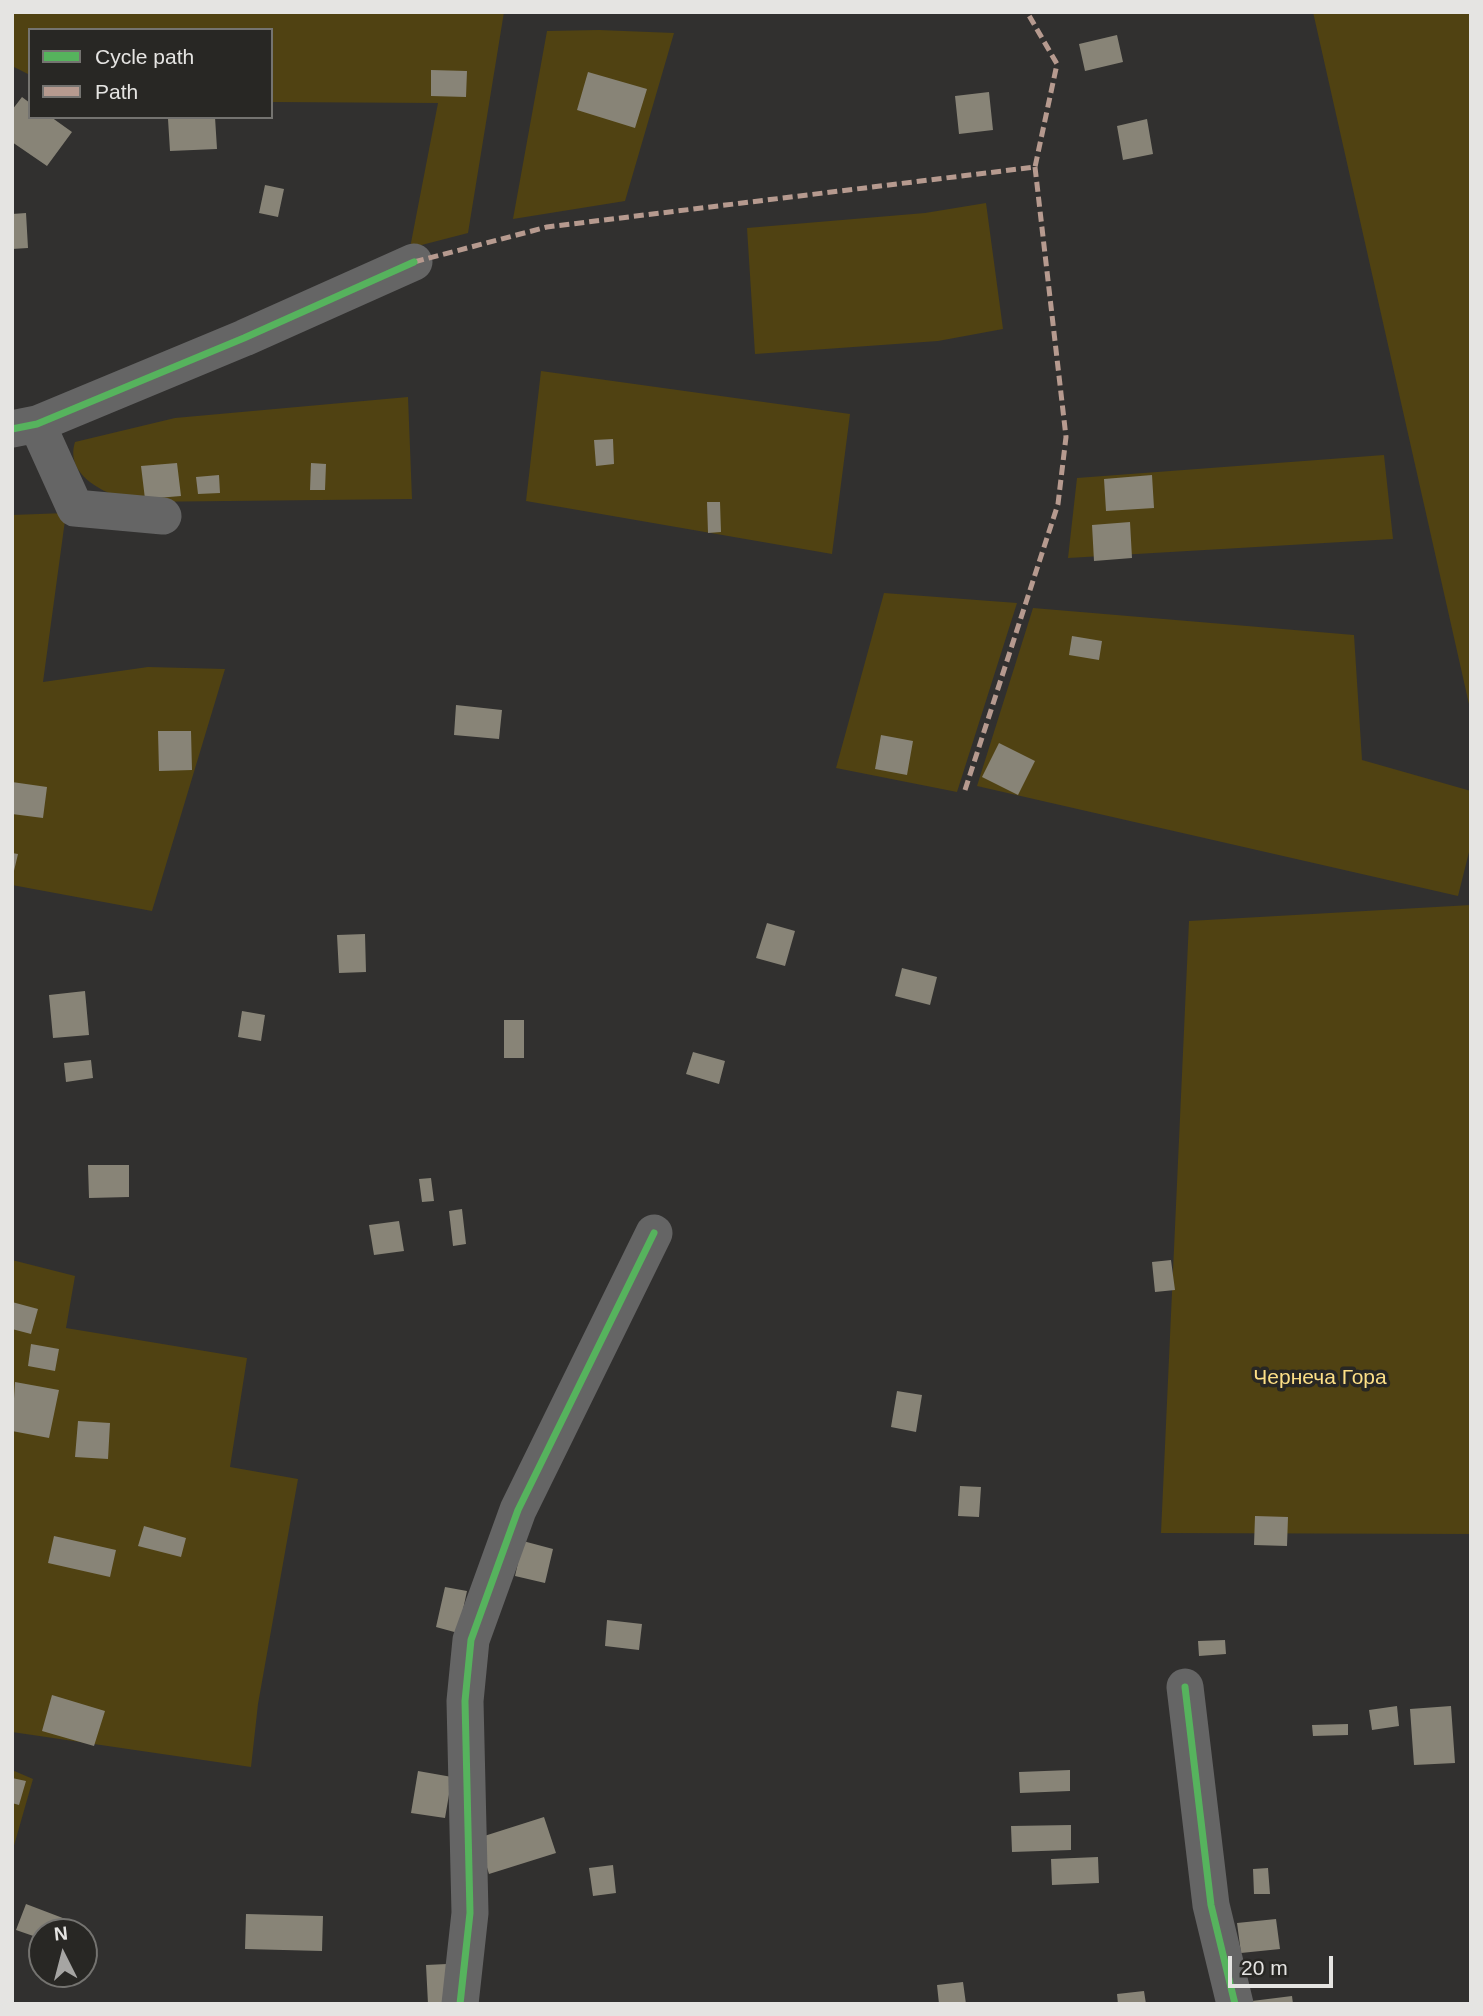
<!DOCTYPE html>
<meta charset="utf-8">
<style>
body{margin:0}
#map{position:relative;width:1483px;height:2016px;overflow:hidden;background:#31302f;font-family:Helvetica,sans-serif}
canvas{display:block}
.frame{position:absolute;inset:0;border:14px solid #e5e4e2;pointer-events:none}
.legend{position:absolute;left:28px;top:28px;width:245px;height:91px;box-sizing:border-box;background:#282724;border:2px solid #747370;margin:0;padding:9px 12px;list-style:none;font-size:21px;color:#e5e4e2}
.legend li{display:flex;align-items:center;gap:14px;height:35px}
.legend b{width:35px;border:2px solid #747370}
.north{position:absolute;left:28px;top:1918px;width:70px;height:70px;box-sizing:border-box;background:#282724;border:2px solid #747370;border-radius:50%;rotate:354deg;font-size:19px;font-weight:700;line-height:28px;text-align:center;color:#e5e4e2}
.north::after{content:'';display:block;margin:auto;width:24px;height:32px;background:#a6a5a3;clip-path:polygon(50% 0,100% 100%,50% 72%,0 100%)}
.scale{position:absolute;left:1228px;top:1956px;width:105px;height:32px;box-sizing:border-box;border:4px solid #e5e4e2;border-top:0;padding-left:9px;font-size:21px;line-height:24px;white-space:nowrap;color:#e5e4e2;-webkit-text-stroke:5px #282724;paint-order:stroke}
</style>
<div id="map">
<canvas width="1483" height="2016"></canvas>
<div class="frame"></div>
<ul class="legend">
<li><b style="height:9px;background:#56b35d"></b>Cycle path</li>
<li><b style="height:9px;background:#b69a8f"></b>Path</li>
</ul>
<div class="north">N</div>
<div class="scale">20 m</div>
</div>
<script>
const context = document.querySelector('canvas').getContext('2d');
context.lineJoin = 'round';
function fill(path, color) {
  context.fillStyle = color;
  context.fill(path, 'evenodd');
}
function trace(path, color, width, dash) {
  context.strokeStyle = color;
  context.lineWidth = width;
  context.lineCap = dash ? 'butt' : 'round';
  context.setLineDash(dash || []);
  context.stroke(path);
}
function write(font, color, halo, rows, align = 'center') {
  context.font = font + ' Helvetica,sans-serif';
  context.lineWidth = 7;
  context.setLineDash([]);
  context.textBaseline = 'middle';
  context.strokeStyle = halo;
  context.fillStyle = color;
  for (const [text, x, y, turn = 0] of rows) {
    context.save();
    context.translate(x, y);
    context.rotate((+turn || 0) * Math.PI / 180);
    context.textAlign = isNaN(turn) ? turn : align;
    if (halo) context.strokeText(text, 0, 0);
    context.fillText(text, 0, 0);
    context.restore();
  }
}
const green = new Path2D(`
 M 12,12 L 504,12 L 468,233 L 410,248 L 438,103 L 271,102 L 271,30 L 30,30 L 30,75 L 12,66 Z
 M 1313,12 L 1471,12 L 1471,713 Z
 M 599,30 L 674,33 L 625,201 L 513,219 L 547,31 Z
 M 986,203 L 1003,329 L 938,341 L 755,354 L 747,228 L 925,213 Z
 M 541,371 L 850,414 L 832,554 L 526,501 Z
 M 408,397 L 412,499 L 135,502 C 108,495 64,477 75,442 L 175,418 Z
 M 1384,455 L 1393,539 L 1068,558 L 1077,478 Z
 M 66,513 L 43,682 L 148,667 L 225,669 L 152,911 L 12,885 L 12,515 Z
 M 884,593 L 1017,603 L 957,792 L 836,768 Z
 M 1033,608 L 1354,635 L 1362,760 L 1471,791 L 1471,844 L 1458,896 L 977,786 Z
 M 1471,905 L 1471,1534 L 1161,1533 L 1189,921 Z
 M 12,1260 L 75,1276 L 66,1328 L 247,1358 L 230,1467 L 298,1479 L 258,1704 L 251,1767 L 12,1732 Z
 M 12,1770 L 33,1779 L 13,1849 L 12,1849 Z`);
const building = new Path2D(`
 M 1117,35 L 1123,62 L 1085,71 L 1079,44 Z
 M 431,70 L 467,71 L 466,97 L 431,96 Z
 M 588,72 L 647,89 L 635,128 L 577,110 Z
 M 989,92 L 993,130 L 959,134 L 955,96 Z
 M 22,97 L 30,103 L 30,117 L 51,117 L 72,132 L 47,166 L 12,142 L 12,110 Z
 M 215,117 L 217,149 L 170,151 L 168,119 Z
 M 1147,119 L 1153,154 L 1123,160 L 1117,126 Z
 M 265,185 L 284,189 L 278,217 L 259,213 Z
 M 26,213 L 28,248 L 12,249 L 12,214 Z
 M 613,439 L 614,464 L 596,466 L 594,440 Z
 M 177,463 L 181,496 L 145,499 L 141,466 Z
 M 311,463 L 326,464 L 325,490 L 310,490 Z
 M 219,475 L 220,493 L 198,494 L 196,477 Z
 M 1152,475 L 1154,508 L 1106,511 L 1104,479 Z
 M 707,502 L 720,502 L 721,532 L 708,533 Z
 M 1130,522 L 1132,558 L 1094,561 L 1092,525 Z
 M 1072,636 L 1102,641 L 1099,660 L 1069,655 Z
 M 456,705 L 502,710 L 499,739 L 454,735 Z
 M 158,731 L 191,731 L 192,770 L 159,771 Z
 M 881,735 L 913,741 L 907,775 L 875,769 Z
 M 999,743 L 1035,761 L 1018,795 L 982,777 Z
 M 12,782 L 47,787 L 43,818 L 12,814 Z
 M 12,853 L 18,854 L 13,875 L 12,875 Z
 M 767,923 L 795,931 L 785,966 L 756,958 Z
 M 365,934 L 366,972 L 339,973 L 337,935 Z
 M 902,968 L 937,977 L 930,1005 L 895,996 Z
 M 85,991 L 89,1035 L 53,1038 L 49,995 Z
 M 242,1011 L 265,1015 L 261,1041 L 238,1037 Z
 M 504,1020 L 524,1020 L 524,1058 L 504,1058 Z
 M 693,1052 L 725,1061 L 719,1084 L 686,1074 Z
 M 91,1060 L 93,1078 L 66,1082 L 64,1063 Z
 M 88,1165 L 129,1165 L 129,1197 L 89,1198 Z
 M 431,1178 L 434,1201 L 422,1202 L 419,1179 Z
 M 462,1209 L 466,1244 L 453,1246 L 449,1211 Z
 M 399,1221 L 404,1251 L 374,1255 L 369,1225 Z
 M 1171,1260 L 1175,1290 L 1155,1292 L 1152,1262 Z
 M 12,1302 L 38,1309 L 31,1334 L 12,1329 Z
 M 31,1344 L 59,1349 L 55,1371 L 28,1366 Z
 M 15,1382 L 59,1390 L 49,1438 L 12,1431 Z
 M 897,1391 L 922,1395 L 916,1432 L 891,1427 Z
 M 78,1421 L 110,1423 L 108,1459 L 75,1457 Z
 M 960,1486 L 981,1487 L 979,1517 L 958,1516 Z
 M 1255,1516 L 1288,1517 L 1287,1546 L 1254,1545 Z
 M 144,1526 L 186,1538 L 181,1557 L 138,1546 Z
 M 54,1536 L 116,1550 L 110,1577 L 48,1563 Z
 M 523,1541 L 553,1549 L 545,1583 L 515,1576 Z
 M 445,1587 L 467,1591 L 458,1633 L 436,1627 Z
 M 607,1620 L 642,1624 L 639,1650 L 605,1646 Z
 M 1225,1640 L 1226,1654 L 1199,1656 L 1198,1641 Z
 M 52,1695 L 105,1711 L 94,1746 L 42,1731 Z
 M 1397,1706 L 1399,1726 L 1372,1730 L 1369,1710 Z
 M 1451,1706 L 1455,1763 L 1414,1765 L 1410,1709 Z
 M 1348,1724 L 1348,1735 L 1313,1736 L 1312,1725 Z
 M 1070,1770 L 1070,1791 L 1020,1793 L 1019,1772 Z
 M 418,1771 L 452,1777 L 445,1818 L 411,1813 Z
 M 12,1778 L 26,1781 L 19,1805 L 12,1803 Z
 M 544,1817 L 556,1853 L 489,1874 L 478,1838 Z
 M 1071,1825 L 1071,1850 L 1012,1852 L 1011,1826 Z
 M 1098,1857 L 1099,1883 L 1052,1885 L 1051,1859 Z
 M 613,1865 L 616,1893 L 593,1896 L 589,1868 Z
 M 1268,1868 L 1270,1894 L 1254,1894 L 1253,1869 Z
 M 26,1904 L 68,1920 L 63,1932 L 42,1932 L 42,1939 L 16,1930 Z
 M 246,1914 L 323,1916 L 322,1951 L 245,1949 Z
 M 1276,1919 L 1280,1949 L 1241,1953 L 1237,1923 Z
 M 447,1964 L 449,2004 L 428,2004 L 426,1965 Z
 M 963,1982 L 966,2004 L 939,2004 L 937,1985 Z
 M 1144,1991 L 1146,2004 L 1118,2004 L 1117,1994 Z
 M 1292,1996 L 1293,2004 L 1252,2004 L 1252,2001 Z`);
const street = new Path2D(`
 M 37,424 L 75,508 L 163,516
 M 12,429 L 37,424 L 244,338 L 414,262
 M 1185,1687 L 1211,1905 L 1235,2004
 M 460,2004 L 470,1913 L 465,1701 L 471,1640 L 518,1510 L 654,1233`);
const quiet = new Path2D(`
 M 414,262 L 547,227 L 1035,167 L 1057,64 L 1027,12
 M 965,790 L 1058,504 L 1066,437 L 1035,167`);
const cycleway = new Path2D(`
 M 12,429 L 37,424 L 244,338 L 414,262
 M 1185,1687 L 1211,1905 L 1235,2004
 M 460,2004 L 470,1913 L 465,1701 L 471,1640 L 518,1510 L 654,1233`);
const parkNames = [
 ["Чернеча Гора",1320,1378]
];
fill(green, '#504212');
fill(building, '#888477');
trace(street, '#656565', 37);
trace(quiet, '#b69a8f', 5, [10, 5]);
trace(cycleway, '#56b35d', 7);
write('21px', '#fddf86', '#282724', parkNames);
</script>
